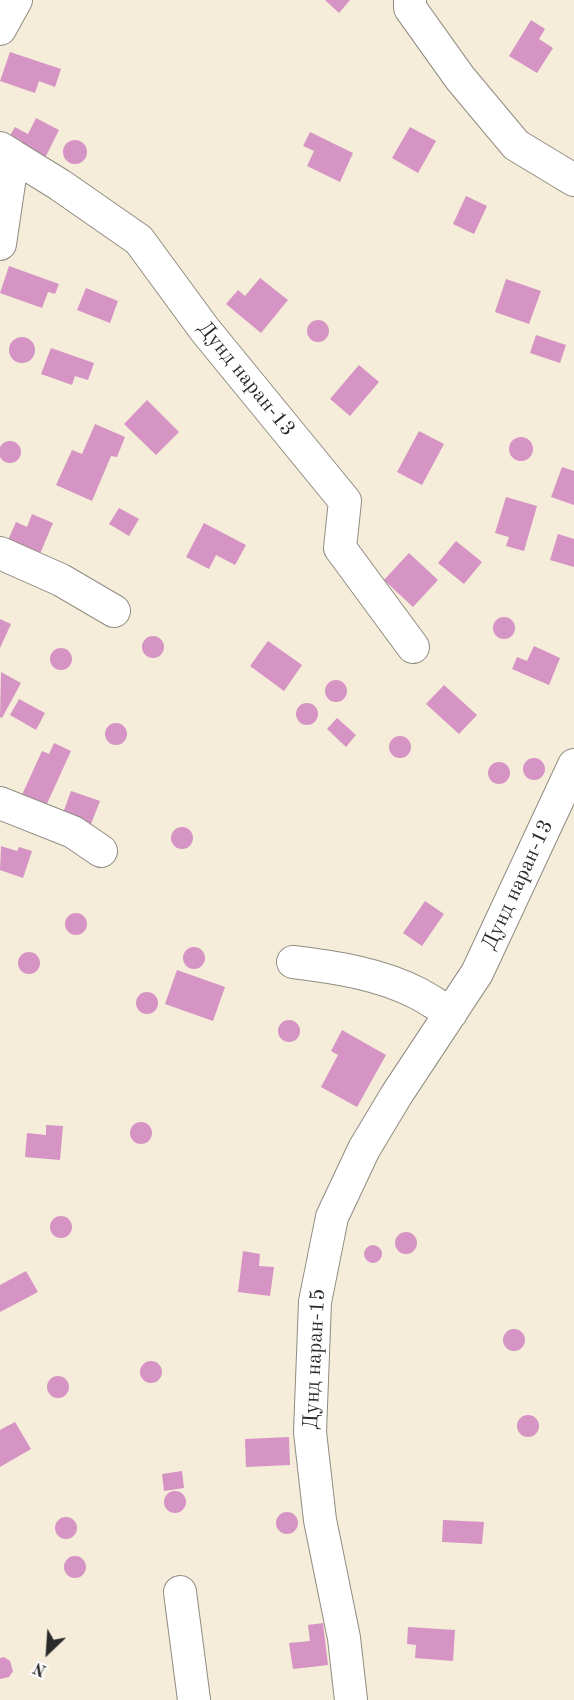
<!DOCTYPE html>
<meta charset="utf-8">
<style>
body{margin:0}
#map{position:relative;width:574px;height:1700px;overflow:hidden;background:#f5ecd9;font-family:"Old Standard TT",serif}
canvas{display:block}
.north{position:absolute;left:18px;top:1622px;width:60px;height:60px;-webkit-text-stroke:4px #fff;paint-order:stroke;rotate:205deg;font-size:16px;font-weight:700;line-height:24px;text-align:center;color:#2b2b2b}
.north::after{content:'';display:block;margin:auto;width:21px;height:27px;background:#2b2b2b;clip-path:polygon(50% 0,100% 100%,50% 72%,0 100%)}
</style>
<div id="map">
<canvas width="574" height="1700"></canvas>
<div class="north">N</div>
</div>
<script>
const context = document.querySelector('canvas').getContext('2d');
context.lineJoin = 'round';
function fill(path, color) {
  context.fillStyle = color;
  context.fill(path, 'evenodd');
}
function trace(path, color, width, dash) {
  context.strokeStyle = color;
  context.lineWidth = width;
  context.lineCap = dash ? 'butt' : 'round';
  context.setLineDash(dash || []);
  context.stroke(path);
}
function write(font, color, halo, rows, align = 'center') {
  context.font = font + ' "Old Standard TT",serif';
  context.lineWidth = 5;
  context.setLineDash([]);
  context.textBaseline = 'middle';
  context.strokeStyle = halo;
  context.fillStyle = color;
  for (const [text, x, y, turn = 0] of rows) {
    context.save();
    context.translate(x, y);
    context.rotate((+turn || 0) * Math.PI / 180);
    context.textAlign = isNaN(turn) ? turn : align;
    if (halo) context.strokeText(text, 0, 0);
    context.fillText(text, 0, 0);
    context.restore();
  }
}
const building = new Path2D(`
 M 325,0 L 350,0 L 339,13 Z
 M 531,20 L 545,29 L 539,39 L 553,48 L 537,73 L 509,56 Z
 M 10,52 L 61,69 L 55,87 L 39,81 L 35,93 L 0,81 Z
 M 36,118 L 59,130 L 45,158 L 8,139 L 15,127 L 28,134 Z
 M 410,127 L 436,141 L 418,173 L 392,158 Z
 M 310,132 L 353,153 L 340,182 L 307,166 L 314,151 L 303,146 Z
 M63 152a12 12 0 1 1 24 0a12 12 0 1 1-24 0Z
 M 466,196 L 487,206 L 474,234 L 453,224 Z
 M 9,266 L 59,284 L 55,294 L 48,292 L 42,308 L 0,293 Z
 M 260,278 L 288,300 L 261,333 L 226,304 L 238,290 L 245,296 Z
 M 506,279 L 541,291 L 529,324 L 495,312 Z
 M 86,288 L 118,301 L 110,323 L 77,310 Z
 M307 331a11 11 0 1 1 22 0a11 11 0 1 1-22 0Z
 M 536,335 L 566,345 L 560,363 L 530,353 Z
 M9 350a13 13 0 1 1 26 0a13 13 0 1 1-26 0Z
 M 51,348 L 94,363 L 88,380 L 75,376 L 72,385 L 41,374 Z
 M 359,365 L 379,382 L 350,416 L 330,399 Z
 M 147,400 L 179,432 L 156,455 L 124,424 Z
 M 95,424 L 125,437 L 117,457 L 111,456 L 92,501 L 56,485 L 72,450 L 82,454 Z
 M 419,431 L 444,444 L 422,485 L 397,472 Z
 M509 449a12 12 0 1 1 24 0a12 12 0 1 1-24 0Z
 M-1 452a11 11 0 1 1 22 0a11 11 0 1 1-22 0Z
 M 562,467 L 574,471 L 574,505 L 551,497 Z
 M 506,497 L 537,506 L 524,551 L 506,546 L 509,537 L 495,533 Z
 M 119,508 L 139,519 L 129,536 L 109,524 Z
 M 32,514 L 53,523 L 37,561 L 5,547 L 16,522 L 27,527 Z
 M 204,523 L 246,545 L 235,565 L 216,555 L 209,569 L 186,557 Z
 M 558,534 L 574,539 L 574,567 L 550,560 Z
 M 456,541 L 482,562 L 464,584 L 438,563 Z
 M 409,553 L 438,580 L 413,607 L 384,580 Z
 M493 628a11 11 0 1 1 22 0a11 11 0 1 1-22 0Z
 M 0,619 L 11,624 L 0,648 Z
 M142 647a11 11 0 1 1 22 0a11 11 0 1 1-22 0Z
 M 268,641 L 302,665 L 284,691 L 250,666 Z
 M 534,646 L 560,658 L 549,685 L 512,669 L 517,657 L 527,661 Z
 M50 659a11 11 0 1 1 22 0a11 11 0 1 1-22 0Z
 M 1,672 L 21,683 L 2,718 L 0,717 Z
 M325 691a11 11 0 1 1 22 0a11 11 0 1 1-22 0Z
 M 444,685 L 477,715 L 459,734 L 426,704 Z
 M 19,699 L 45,713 L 36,730 L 10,715 Z
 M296 714a11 11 0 1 1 22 0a11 11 0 1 1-22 0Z
 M 337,718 L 356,735 L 346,747 L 327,729 Z
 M105 734a11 11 0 1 1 22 0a11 11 0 1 1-22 0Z
 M389 747a11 11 0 1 1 22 0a11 11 0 1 1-22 0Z
 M 54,743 L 71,751 L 45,808 L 21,797 L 42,751 L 49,754 Z
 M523 769a11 11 0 1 1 22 0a11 11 0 1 1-22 0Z
 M488 773a11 11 0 1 1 22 0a11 11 0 1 1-22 0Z
 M 71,791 L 100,801 L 91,824 L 63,813 Z
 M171 838a11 11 0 1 1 22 0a11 11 0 1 1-22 0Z
 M 1,846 L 17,851 L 19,847 L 32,851 L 23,878 L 0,870 Z
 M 425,901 L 444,914 L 422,946 L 403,933 Z
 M65 924a11 11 0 1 1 22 0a11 11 0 1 1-22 0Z
 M183 958a11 11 0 1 1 22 0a11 11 0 1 1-22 0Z
 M18 963a11 11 0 1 1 22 0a11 11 0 1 1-22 0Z
 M 177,970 L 225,987 L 213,1021 L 165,1004 Z
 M136 1003a11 11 0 1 1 22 0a11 11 0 1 1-22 0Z
 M278 1031a11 11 0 1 1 22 0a11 11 0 1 1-22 0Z
 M 342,1030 L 386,1055 L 357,1107 L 321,1087 L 338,1055 L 331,1051 Z
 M130 1133a11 11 0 1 1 22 0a11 11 0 1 1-22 0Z
 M 46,1125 L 63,1126 L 60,1160 L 25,1157 L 27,1133 L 46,1135 Z
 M50 1227a11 11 0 1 1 22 0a11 11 0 1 1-22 0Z
 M395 1243a11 11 0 1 1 22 0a11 11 0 1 1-22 0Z
 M364 1254a9 9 0 1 1 18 0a9 9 0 1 1-18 0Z
 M 243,1251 L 260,1254 L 259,1266 L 274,1267 L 270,1296 L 238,1292 Z
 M 26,1271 L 38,1292 L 0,1312 L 0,1285 Z
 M503 1340a11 11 0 1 1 22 0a11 11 0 1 1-22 0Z
 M140 1372a11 11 0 1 1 22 0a11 11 0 1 1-22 0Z
 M47 1387a11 11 0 1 1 22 0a11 11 0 1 1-22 0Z
 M517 1426a11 11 0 1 1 22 0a11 11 0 1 1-22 0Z
 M 15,1422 L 31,1449 L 0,1467 L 0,1430 Z
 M 289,1437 L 290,1465 L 246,1467 L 245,1439 Z
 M 182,1471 L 184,1488 L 164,1491 L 162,1474 Z
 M164 1502a11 11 0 1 1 22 0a11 11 0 1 1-22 0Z
 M276 1523a11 11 0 1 1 22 0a11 11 0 1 1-22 0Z
 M55 1528a11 11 0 1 1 22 0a11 11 0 1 1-22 0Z
 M 443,1520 L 484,1522 L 482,1544 L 442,1542 Z
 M64 1567a11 11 0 1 1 22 0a11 11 0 1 1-22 0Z
 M 323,1623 L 328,1665 L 293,1669 L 289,1643 L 310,1641 L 308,1625 Z
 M 408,1627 L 455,1630 L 453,1661 L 415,1658 L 416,1645 L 407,1644 Z
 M 4,1657 L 10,1661 L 13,1671 L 9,1677 L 0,1679 L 0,1658 Z`);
const street = new Path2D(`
 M 410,0 L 410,8 L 460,78 L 516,145 L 574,180
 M 0,29 L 16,0
 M 0,148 L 13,156 L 0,244
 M 13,156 L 60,185 L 139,240 L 205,330 L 345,501 L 340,548 L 413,647
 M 0,553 L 61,580 L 114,611
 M 0,803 L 73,832 L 101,851
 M 293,962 C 335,967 381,974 419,994 C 430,1000 440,1007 451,1013
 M 180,1592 L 194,1700
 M 351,1700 L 344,1638 L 320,1520 L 310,1432 L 315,1302 L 332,1217 L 364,1149 L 397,1094 L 477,973 L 574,765`);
const streetNames = [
 ["Дунд наран-13",246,379,51],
 ["Дунд наран-13",518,885,-65],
 ["Дунд наран-15",315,1359,-87]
];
fill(building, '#d594c4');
trace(street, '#908c82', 34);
trace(street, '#fff', 32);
write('21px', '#2b2b2b', '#fff', streetNames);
</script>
